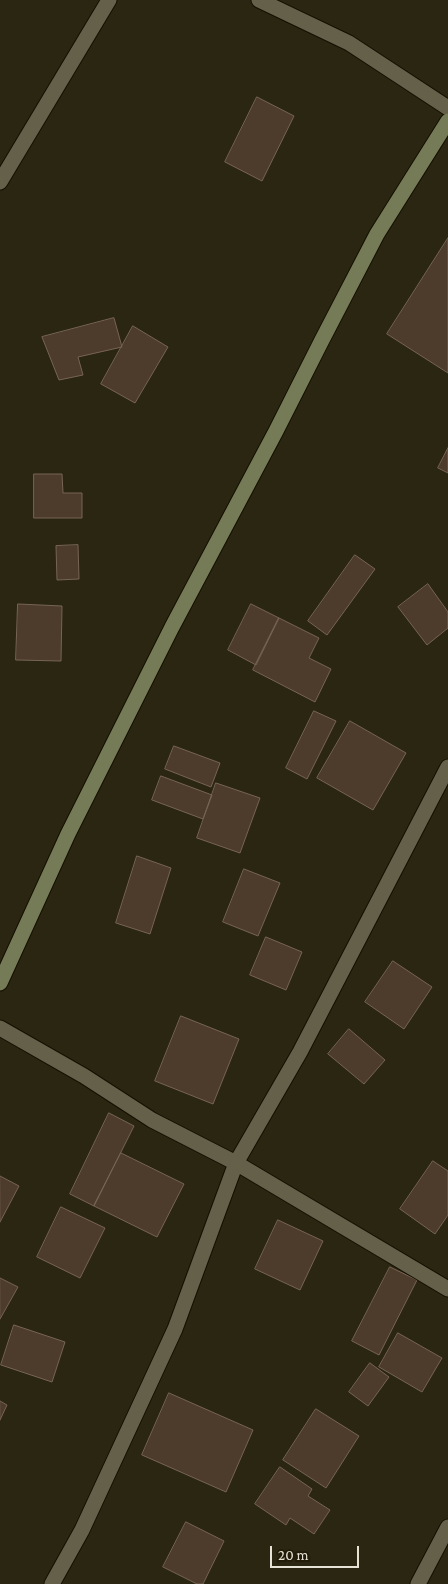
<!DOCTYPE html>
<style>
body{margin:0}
#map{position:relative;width:448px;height:1584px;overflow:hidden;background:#2b2612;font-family:"Crimson Pro",serif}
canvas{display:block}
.scale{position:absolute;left:270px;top:1546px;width:89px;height:22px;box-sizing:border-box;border:2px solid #e6e3d6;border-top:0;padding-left:6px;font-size:15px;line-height:18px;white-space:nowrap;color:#e6e3d6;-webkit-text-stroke:4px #221c08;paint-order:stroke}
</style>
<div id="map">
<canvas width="448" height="1584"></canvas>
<div class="scale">20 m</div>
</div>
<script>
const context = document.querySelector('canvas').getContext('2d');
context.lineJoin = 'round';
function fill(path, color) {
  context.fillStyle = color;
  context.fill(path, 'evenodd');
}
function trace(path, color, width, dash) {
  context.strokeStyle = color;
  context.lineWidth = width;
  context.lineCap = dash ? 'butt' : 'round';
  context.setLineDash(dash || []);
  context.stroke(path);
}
const building = new Path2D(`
 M 257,97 L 294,116 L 262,181 L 225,162 Z
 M 448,238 L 448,373 L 387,334 Z
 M 114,318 L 122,347 L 78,357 L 83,375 L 59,380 L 42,337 Z
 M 133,326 L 168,347 L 135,403 L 101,384 Z
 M 448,448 L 448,473 L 438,468 Z
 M 34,474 L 62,474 L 63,493 L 82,493 L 82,518 L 34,518 Z
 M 78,545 L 79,579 L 57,580 L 56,546 Z
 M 355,555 L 375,569 L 327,635 L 308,621 Z
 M 428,584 L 448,612 L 448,628 L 427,645 L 398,607 Z
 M 18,604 L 62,606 L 61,661 L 16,660 Z
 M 251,604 L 279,618 L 256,665 L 228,650 Z
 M 279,618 L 319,638 L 309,658 L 331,669 L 315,702 L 253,670 Z
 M 314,711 L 336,721 L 307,779 L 286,768 Z
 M 350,721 L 406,753 L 373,810 L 317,778 Z
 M 174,746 L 220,763 L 211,787 L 165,769 Z
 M 161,776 L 212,795 L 203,819 L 152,800 Z
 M 216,783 L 260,798 L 240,853 L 197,838 Z
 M 137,856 L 171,868 L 150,934 L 116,923 Z
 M 244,869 L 280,883 L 258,936 L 223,922 Z
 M 266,937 L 302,952 L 286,990 L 250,975 Z
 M 393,961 L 432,987 L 404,1029 L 365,1002 Z
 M 181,1016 L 239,1039 L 213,1104 L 155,1081 Z
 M 349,1029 L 385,1060 L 364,1084 L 328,1054 Z
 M 109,1113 L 134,1126 L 94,1206 L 70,1194 Z
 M 121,1153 L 184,1184 L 157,1237 L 94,1206 Z
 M 433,1161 L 448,1171 L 448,1215 L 435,1234 L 400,1209 Z
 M 0,1176 L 19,1186 L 0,1222 Z
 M 61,1207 L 105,1228 L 80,1278 L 37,1257 Z
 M 278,1220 L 323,1241 L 300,1290 L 255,1269 Z
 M 390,1267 L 417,1280 L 379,1355 L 352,1341 Z
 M 0,1278 L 18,1287 L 0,1319 Z
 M 14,1325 L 65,1342 L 52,1382 L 1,1365 Z
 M 398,1333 L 442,1358 L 422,1392 L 379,1367 Z
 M 370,1363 L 389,1377 L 368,1406 L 349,1392 Z
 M 169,1393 L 253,1430 L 226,1492 L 142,1455 Z
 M 0,1401 L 7,1405 L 0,1420 Z
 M 316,1409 L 359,1436 L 326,1488 L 283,1460 Z
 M 280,1467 L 312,1489 L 308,1496 L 330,1510 L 314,1534 L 290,1518 L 286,1525 L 255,1504 Z
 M 186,1522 L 224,1541 L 203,1584 L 197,1584 L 163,1567 Z`);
const street = new Path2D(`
 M 259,0 L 349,43 L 448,108
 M 0,182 L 109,0
 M 0,1028 L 84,1076 L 152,1120 L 236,1163 L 448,1289
 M 52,1584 L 82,1530 L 175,1329 L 236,1163 L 300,1052 L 448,767
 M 418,1584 L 448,1527`);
const secondary = new Path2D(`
 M 0,983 L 68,834 L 172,627 L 276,431 L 322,340 L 377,234 L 448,121`);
fill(building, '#4d3b2c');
trace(building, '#776454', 1);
trace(street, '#140f00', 17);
trace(secondary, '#140f00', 17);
trace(street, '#656049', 15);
trace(secondary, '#757b56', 15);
</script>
